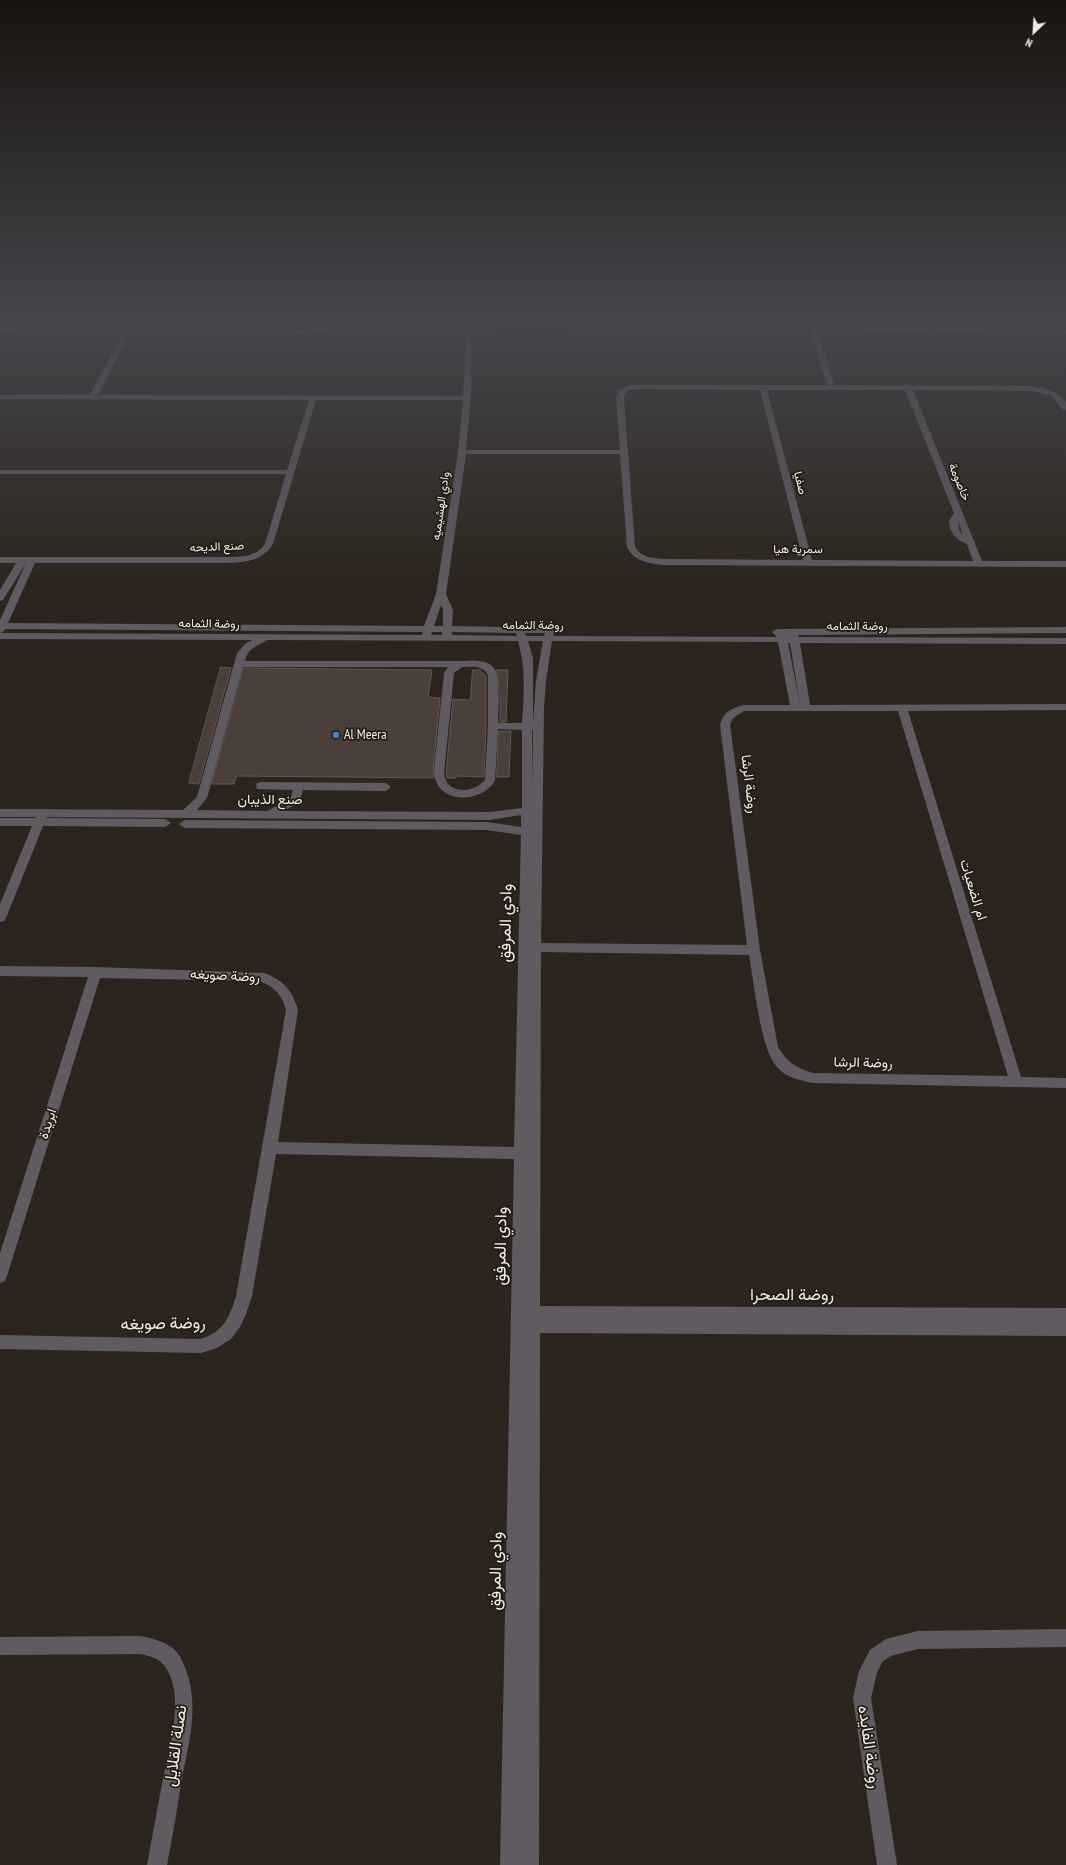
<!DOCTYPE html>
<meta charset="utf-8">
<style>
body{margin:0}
#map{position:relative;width:1066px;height:1865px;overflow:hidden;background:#2d251d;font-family:"PT Sans Narrow",sans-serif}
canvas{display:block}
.north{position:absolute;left:1014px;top:12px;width:40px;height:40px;-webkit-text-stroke:3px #231c13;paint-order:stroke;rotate:205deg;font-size:11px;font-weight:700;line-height:16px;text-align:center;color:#f1ece6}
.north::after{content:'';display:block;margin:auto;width:14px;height:18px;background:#f1ece6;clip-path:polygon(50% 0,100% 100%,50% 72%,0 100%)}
</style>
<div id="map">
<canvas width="1066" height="1865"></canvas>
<div class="north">N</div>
</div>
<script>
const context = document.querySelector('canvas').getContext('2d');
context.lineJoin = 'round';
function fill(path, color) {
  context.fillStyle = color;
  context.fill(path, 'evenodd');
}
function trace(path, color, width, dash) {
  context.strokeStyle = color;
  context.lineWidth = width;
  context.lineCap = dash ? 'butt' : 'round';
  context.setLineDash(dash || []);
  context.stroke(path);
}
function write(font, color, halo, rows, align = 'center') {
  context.font = font + ' "PT Sans Narrow",Vazirmatn,sans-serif';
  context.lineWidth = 3.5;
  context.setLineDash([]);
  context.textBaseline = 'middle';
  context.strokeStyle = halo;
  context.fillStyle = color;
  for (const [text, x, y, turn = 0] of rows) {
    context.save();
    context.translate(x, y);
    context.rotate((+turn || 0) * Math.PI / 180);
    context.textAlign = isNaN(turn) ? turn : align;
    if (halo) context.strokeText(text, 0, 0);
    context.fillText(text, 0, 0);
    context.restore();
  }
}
const building = new Path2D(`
 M 221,667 L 231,668 L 199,784 L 189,783 Z
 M 244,668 L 432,670 L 428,697 L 440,698 L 433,770 L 434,778 L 236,776 L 234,784 L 212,784 Z
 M 473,670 L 480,670 L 486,676 L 486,726 L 484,777 L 456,776 L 456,778 L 447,778 L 446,773 L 453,699 L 470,700 Z
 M 496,670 L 508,670 L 506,722 L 500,722 L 500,692 Z
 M 499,731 L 511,731 L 509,777 L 497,777 Z`);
const minor = new Path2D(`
 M 326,325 L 333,325 L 325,331 L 302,334 L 130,333 L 98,395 L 463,396 L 466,325 L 815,325 L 891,328 L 1066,330 L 1066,334 L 891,332 L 852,329 L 817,329 L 834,385 L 1027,386 C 1042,387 1056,390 1066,402 L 1066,410 L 1063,410 L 1052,396 L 1033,391 L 913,390 L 982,561 L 1066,561 L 1066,567 L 662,565 C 647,563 634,561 627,547 L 620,454 L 466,454 L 446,594 L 453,610 L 452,626 L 560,628 L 562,630 L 560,632 L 554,633 L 553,636 L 777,637 L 772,632 L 777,629 L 1066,627 L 1066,633 L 798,635 L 799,637 L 1066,638 L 1066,644 L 800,643 L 810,705 L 1066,704 L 1066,710 L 908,711 L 1021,1077 L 1066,1078 L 1066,1088 L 813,1083 C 800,1080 786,1078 777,1067 C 760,1049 754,981 749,955 L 541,952 L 540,1306 L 1066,1308 L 1066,1336 L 540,1333 L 539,1865 L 500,1865 L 514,1159 L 276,1154 L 252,1296 L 246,1314 L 240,1327 L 231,1339 L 217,1348 L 201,1353 L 0,1349 L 0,1335 L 201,1339 C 223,1332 230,1317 236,1296 L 286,1010 C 282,995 274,986 259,981 L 100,978 L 7,1276 L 5,1281 L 0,1283 L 0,1253 L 88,977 L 0,976 L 0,966 L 96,967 L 264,973 C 283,980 293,991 298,1010 L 278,1142 L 514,1147 L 521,835 L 487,830 L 185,828 L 179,824 L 185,820 L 487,822 L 521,827 L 521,815 L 490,820 L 47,817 L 46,818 L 165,819 L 171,823 L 165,827 L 43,826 L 6,918 L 4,921 L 0,922 L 0,904 L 32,826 L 0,826 L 0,818 L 35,818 L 36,817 L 0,817 L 0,809 L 183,810 L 197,797 L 237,653 L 246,643 L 253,640 L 0,639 L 0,633 L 422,635 L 423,632 L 5,629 L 3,632 L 0,633 L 0,620 L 26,563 L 3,600 L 0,601 L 0,590 L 16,563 L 0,563 L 0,557 L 228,557 C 242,557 256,557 265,544 L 286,474 L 0,474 L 0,470 L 287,470 L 309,400 L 0,399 L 0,395 L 90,395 L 123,333 L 0,333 L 0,329 L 302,330 L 321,328 ZM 472,328 L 810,329 L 827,385 L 631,385 L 620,390 L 616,398 L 620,450 L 466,450 L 471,398 ZM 638,389 L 760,390 L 803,560 L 662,559 C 651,558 641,557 635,547 L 624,398 L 627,391 ZM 767,390 L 905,390 L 954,513 L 949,521 C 949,532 957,541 967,544 L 973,561 L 812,560 ZM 316,400 L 463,400 L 458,452 L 436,594 L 424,626 L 8,623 L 35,563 L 228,563 C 247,562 262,561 273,544 ZM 958,521 L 963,535 L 959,530 ZM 441,605 L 443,610 L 443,626 L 434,626 ZM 432,632 L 442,632 L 442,635 L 431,635 ZM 452,632 L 516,633 L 517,636 L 452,635 ZM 525,633 L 545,633 L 544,636 L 526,636 ZM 267,640 L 518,641 C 526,668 524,696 522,723 L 498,723 C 498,710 502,673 491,665 C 484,659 469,661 460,661 L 245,661 C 248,648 256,647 267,640 ZM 528,641 L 543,641 L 536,681 L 533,724 L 533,658 ZM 552,641 L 778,642 L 790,705 L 744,705 C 732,708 723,712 720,725 L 747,945 L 541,943 L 544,707 L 546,681 ZM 788,643 L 790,643 L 800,705 ZM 243,667 L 448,667 L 444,673 L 434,770 C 434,804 480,805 495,781 L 498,729 L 522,730 L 522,808 L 490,812 L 284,811 L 300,802 L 303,790 L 386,791 L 391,787 L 386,783 L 261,782 L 257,783 L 256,786 L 257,789 L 293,790 L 291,797 L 268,811 L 197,810 L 207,798 ZM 462,667 C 473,667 482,665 488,675 L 488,726 L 485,780 C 473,794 446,795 444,773 L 454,673 ZM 744,711 L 898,711 L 1008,1076 L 813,1073 C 796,1068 787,1062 778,1047 L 760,950 L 730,725 L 733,718 ZM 532,730 L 533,730 L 532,786 Z
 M 1066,1629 L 1066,1647 L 918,1649 L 891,1656 L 882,1662 L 877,1673 L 871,1698 L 897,1865 L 877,1865 L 853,1698 L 859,1671 L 870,1650 L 886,1639 L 918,1631 Z
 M 140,1636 C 152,1638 167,1642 176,1651 C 181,1657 183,1663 186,1670 C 200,1708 188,1746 181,1784 C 177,1811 172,1838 167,1865 L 147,1865 C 152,1838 157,1811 162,1784 C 168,1752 186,1698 166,1668 C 160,1658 150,1656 140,1654 L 0,1655 L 0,1637 Z`);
const markers = [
 [336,735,4,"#3f7fe0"]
];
const farStreetnames = [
 ["خاصومة",959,482,68],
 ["صفيا",800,483,76],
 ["وادي الهشيميه",441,506,-82],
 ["صنع الديحه",217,547,-2],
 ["سمرية هيا",798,550],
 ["روضة الثمامه",209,624,1],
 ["روضة الثمامه",533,626],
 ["روضة الثمامه",857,627]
];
const poiNames = [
 ["Al Meera",344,735]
];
const streetNames = [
 ["روضة الرشا",749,784,83],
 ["صنع الذيبان",270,800],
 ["ام الضعيات",973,890,73],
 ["روضة صويغه",225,976,3],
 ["روضة الرشا",863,1063,1],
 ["ابريدة",48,1124,-72]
];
const nearStreetnames = [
 ["وادي المرفق",506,923,-89],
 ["وادي المرفق",501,1246,-89],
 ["روضة الصحرا",792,1295],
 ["روضة صويغه",163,1324,-1],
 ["وادي المرفق",496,1571,-89],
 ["نصلة القلايل",176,1746,-82],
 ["روضة الفايده",869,1747,82]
];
fill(building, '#4b3f39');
trace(building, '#635650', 1);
fill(minor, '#5f5b60');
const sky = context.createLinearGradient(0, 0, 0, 586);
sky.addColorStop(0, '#191410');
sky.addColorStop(0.55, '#46464c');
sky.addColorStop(1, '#46464c00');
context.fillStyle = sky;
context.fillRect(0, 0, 1066, 586);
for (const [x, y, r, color] of markers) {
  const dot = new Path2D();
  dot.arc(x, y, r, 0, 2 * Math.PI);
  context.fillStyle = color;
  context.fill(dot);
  trace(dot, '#231c13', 1.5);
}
write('12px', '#f1ece6', '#231c13', farStreetnames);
write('14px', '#f1ece6', '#231c13', poiNames, 'left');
write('14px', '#f1ece6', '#231c13', streetNames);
write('17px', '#f1ece6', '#231c13', nearStreetnames);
</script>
